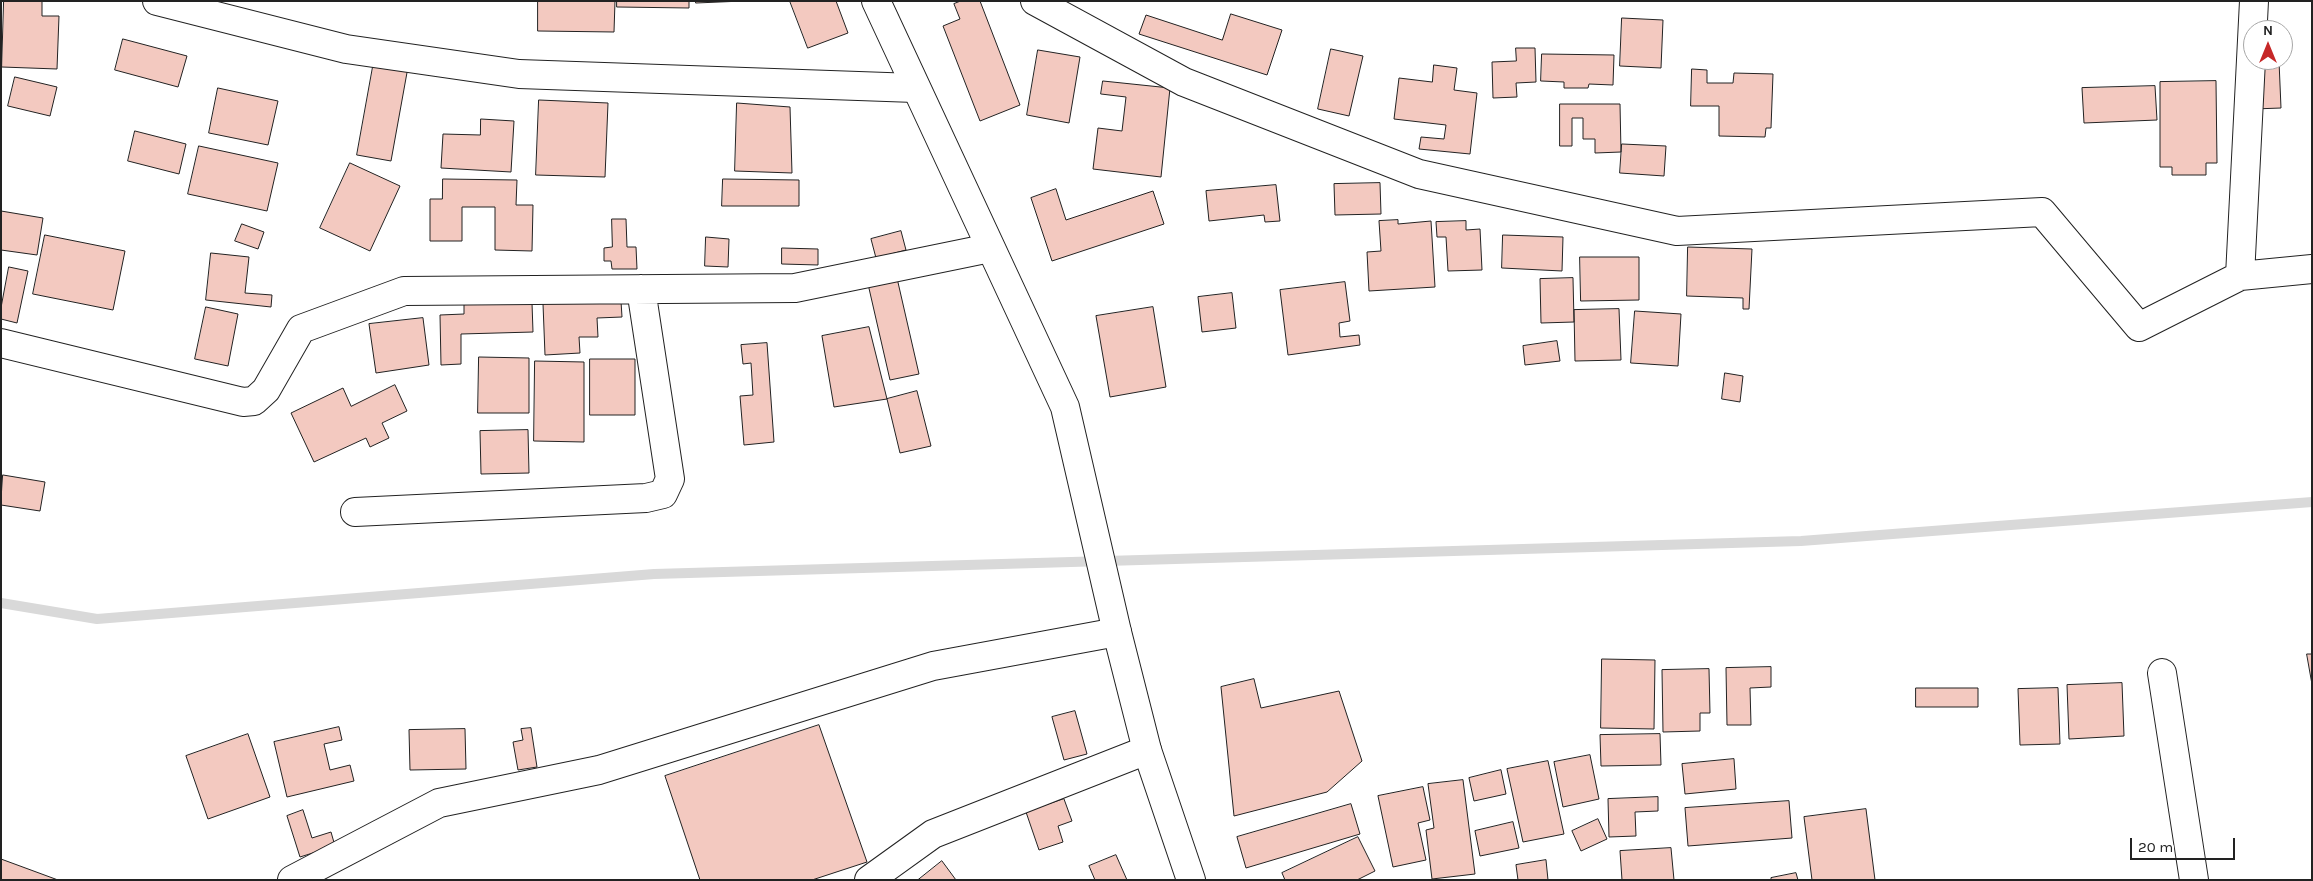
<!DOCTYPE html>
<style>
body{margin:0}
#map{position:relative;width:2313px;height:881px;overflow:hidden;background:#fff;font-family:Karla,sans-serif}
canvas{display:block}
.frame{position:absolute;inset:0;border:2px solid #222;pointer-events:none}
.north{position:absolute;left:2243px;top:20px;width:50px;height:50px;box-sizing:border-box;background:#fff;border:1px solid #a7a7a7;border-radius:50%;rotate:0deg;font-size:14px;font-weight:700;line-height:20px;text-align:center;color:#222}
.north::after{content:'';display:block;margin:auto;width:18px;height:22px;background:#c62828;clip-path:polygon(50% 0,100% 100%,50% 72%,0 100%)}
.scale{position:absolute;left:2130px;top:838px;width:105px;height:22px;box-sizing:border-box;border:2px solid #222;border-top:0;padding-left:6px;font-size:15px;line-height:18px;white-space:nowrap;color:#222;-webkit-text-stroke:4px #fff;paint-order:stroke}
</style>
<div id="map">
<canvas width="2313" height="881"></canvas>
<div class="frame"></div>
<div class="north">N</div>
<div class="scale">20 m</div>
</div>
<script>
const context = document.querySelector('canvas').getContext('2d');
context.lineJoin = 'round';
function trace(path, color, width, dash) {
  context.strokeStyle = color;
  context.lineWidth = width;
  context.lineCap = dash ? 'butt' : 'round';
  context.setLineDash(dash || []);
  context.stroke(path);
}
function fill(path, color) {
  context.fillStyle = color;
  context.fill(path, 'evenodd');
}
const stream = new Path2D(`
 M 1,603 L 97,619 L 654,574 L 1801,541 L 2312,502`);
const building = new Path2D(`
 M 4,1 L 42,1 L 42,16 L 59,16 L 57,69 L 2,67 Z
 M 538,1 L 615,1 L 614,32 L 538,31 Z
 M 617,1 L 689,1 L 689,8 L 617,7 Z
 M 696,1 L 743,1 L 696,3 Z
 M 790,1 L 836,1 L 848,33 L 808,48 Z
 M 961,1 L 980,1 L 1020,105 L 980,121 L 943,26 L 960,19 L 954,4 Z
 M 1231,14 L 1282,30 L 1267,75 L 1139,34 L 1146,15 L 1222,40 Z
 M 1622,18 L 1663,20 L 1661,68 L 1620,66 Z
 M 123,39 L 187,56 L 178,87 L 115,70 Z
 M 1516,48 L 1535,48 L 1536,82 L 1516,83 L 1517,97 L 1493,98 L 1492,62 L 1516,61 Z
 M 1331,49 L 1363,56 L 1349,116 L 1318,109 Z
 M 1038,50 L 1080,57 L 1069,123 L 1027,115 Z
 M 1542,54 L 1614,55 L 1613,85 L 1589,84 L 1588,88 L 1564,88 L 1564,82 L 1541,81 Z
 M 374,61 L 408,67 L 391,161 L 357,155 Z
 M 2252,61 L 2279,61 L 2281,108 L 2254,109 Z
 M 1434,65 L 1457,68 L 1454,90 L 1477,93 L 1470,154 L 1419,149 L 1421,137 L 1444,139 L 1446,125 L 1394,119 L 1399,78 L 1432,82 Z
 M 1692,69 L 1707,70 L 1707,83 L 1733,83 L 1734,73 L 1773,74 L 1771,128 L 1766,128 L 1765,137 L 1719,136 L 1719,106 L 1691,106 Z
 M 15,77 L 57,87 L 50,116 L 8,106 Z
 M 1103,81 L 1170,88 L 1161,177 L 1093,169 L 1098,128 L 1122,131 L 1126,97 L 1101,94 Z
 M 2216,81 L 2217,163 L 2206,163 L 2206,175 L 2172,175 L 2172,167 L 2160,167 L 2160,82 Z
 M 2155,86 L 2157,120 L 2084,123 L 2082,88 Z
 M 218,88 L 278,101 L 268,145 L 209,133 Z
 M 539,100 L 608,103 L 605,177 L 536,175 Z
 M 737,103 L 790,107 L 792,173 L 735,171 Z
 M 1560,104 L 1620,104 L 1621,152 L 1595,153 L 1595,139 L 1583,139 L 1583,118 L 1572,118 L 1572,146 L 1560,146 Z
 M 481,119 L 514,121 L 511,172 L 441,168 L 443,134 L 480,135 Z
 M 135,131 L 186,144 L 179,174 L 128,161 Z
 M 1622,144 L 1666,146 L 1664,176 L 1620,173 Z
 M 199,146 L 278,163 L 267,211 L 188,194 Z
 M 350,163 L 400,186 L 370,251 L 320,228 Z
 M 443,179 L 517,180 L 516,205 L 533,205 L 532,251 L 495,250 L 495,207 L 462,207 L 462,241 L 430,241 L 430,199 L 442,199 Z
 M 723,179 L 799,180 L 799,206 L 722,206 Z
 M 1380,183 L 1381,214 L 1335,215 L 1334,184 Z
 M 1276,185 L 1280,221 L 1265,222 L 1264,215 L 1209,221 L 1206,191 Z
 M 1056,189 L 1066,220 L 1153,191 L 1164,224 L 1052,261 L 1031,198 Z
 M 1,211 L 43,218 L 37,255 L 1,250 Z
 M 612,219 L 626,219 L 627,247 L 636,247 L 637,269 L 612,269 L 611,261 L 604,261 L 604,248 L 612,247 Z
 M 1398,220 L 1398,224 L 1431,221 L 1435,287 L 1369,291 L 1367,252 L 1381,251 L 1379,221 Z
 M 1466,221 L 1466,230 L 1480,229 L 1482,270 L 1448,271 L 1446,237 L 1437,237 L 1436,222 Z
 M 242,224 L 264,232 L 258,249 L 235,241 Z
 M 901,231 L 906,250 L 876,258 L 871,239 Z
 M 45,235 L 125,251 L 113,310 L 33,294 Z
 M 1503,235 L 1563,237 L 1562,271 L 1502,268 Z
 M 706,237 L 729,239 L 728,267 L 705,266 Z
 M 1688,247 L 1752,249 L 1749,309 L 1743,309 L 1743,298 L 1687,296 Z
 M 782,248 L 818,249 L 818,265 L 782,264 Z
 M 211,253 L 249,257 L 245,293 L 272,295 L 271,307 L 206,300 Z
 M 1580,257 L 1639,257 L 1639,300 L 1581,301 Z
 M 9,267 L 28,271 L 17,323 L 1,319 L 1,308 Z
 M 897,278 L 919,374 L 890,380 L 868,284 Z
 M 1573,278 L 1574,322 L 1541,323 L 1540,279 Z
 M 1345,282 L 1350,321 L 1339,323 L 1340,337 L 1359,335 L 1360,345 L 1288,355 L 1280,290 Z
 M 1232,293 L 1236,328 L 1202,332 L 1198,297 Z
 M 621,301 L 622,317 L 597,318 L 598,337 L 579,337 L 580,353 L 545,355 L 543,304 Z
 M 532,303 L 533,332 L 461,334 L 461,364 L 441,365 L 440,315 L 464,314 L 464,305 Z
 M 206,307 L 238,314 L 228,366 L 195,359 Z
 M 1153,307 L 1166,387 L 1110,397 L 1096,316 Z
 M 1619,309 L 1621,360 L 1575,361 L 1574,310 Z
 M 1635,311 L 1681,314 L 1678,366 L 1631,363 Z
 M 423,318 L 429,365 L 376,373 L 369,324 Z
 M 869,327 L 887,399 L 834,407 L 822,336 Z
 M 1557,341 L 1560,361 L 1525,365 L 1523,346 Z
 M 767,343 L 774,442 L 744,445 L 740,396 L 753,395 L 751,363 L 743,364 L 741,345 Z
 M 479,357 L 529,358 L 529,413 L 478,413 Z
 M 590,359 L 635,359 L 635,415 L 590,415 Z
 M 535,361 L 584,362 L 584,442 L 534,441 Z
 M 1725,373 L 1743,376 L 1740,402 L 1722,399 Z
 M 395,385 L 407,411 L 382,423 L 389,438 L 370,447 L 366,438 L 314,462 L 291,413 L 343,388 L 351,406 Z
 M 917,391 L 931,446 L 900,453 L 887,399 Z
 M 528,430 L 529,473 L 481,474 L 480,431 Z
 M 3,475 L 45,482 L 40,511 L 1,505 Z
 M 2307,654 L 2312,654 L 2312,684 Z
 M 1602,659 L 1655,660 L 1654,729 L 1601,728 Z
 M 1771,667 L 1771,687 L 1750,688 L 1751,725 L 1727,725 L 1726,668 Z
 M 1709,669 L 1710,713 L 1700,713 L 1700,731 L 1663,732 L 1662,670 Z
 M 1254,679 L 1261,708 L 1339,691 L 1362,761 L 1327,792 L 1234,816 L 1221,687 Z
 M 2122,683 L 2124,736 L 2069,739 L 2067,685 Z
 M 1916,688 L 1978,688 L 1978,707 L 1916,707 Z
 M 2058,688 L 2060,744 L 2020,745 L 2018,689 Z
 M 1075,711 L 1087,754 L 1064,760 L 1052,717 Z
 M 819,725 L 867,862 L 812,880 L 700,880 L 665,776 Z
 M 339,727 L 342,740 L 324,744 L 330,770 L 350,765 L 354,781 L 287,797 L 274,742 Z
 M 531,728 L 537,767 L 518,770 L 513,742 L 523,740 L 521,729 Z
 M 465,729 L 466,769 L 410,770 L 409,730 Z
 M 248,734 L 270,797 L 208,819 L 186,756 Z
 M 1660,734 L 1661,765 L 1601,766 L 1600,735 Z
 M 1590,755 L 1599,799 L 1563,807 L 1554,762 Z
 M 1734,759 L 1736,789 L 1685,794 L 1682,764 Z
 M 1548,761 L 1564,834 L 1523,842 L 1507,769 Z
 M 1501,770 L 1506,794 L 1474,801 L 1469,778 Z
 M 1463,780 L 1475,874 L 1432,879 L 1426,830 L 1434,828 L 1428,784 Z
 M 1423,787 L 1430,820 L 1418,823 L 1426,860 L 1393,867 L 1378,796 Z
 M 1658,797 L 1658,811 L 1635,812 L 1636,836 L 1609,837 L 1608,799 Z
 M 1064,799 L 1072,821 L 1058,826 L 1063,842 L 1039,850 L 1026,812 Z
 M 1789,801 L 1792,838 L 1688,846 L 1685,808 Z
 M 1351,804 L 1360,834 L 1246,868 L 1237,837 Z
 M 1866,809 L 1875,880 L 1812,880 L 1804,817 Z
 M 303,810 L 312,838 L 331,832 L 335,846 L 300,857 L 287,816 Z
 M 1598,819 L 1607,839 L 1581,851 L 1572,831 Z
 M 1513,822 L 1519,848 L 1480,856 L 1475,831 Z
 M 1358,837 L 1375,871 L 1357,880 L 1285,880 L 1282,873 Z
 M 1671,848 L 1674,880 L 1622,880 L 1620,851 Z
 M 1116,855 L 1127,880 L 1095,880 L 1089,866 Z
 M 1,859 L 58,880 L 1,880 Z
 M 1546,860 L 1548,880 L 1518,880 L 1516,865 Z
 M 942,861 L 956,880 L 918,880 Z
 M 1796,873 L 1798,880 L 1771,880 L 1771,878 Z`);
const minor = new Path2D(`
 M 157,1 L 346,49 L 519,74 L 915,88
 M 1035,1 L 1184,82 L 1419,174 L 1677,231 L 2042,212 L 2139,327 L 2240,276 L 2312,269
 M 2240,276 L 2254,1
 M 1,343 L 243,402 L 254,401 L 266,390 L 301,329 L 404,291 L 795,288 L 990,248
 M 355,512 L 646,498 L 663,494 L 670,479 L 641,289
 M 2162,673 L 2194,880
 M 292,880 L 439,803 L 599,770 L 933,666 L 1117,632
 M 869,880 L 933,834 L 1147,750`);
const tertiary = new Path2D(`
 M 876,1 L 1065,407 L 1117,632 L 1147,750 L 1191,880`);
trace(stream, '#d9d9d9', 10);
fill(building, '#f3c9c0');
trace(building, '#222', 1);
trace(minor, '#222', 30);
trace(tertiary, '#222', 30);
trace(minor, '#fff', 28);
trace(tertiary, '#fff', 28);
</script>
